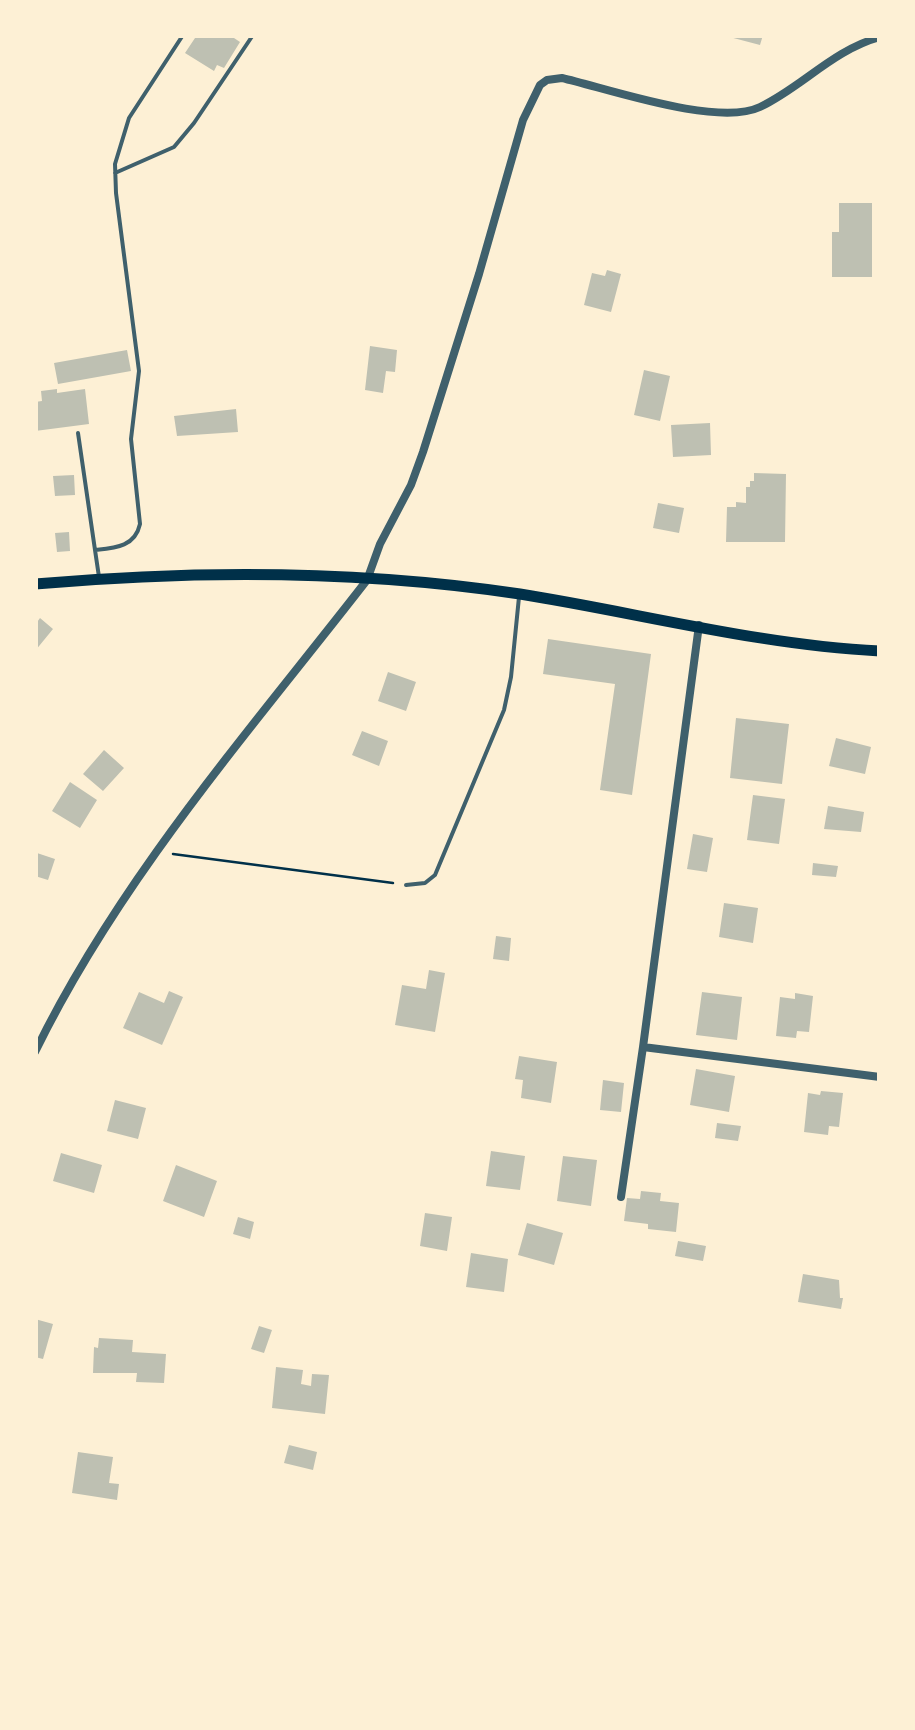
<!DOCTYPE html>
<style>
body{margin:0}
#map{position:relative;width:915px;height:1730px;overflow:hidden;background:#fdf0d5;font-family:Raleway,sans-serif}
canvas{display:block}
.frame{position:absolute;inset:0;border:38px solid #fdf0d5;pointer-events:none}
</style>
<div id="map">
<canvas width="915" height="1730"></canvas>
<div class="frame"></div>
</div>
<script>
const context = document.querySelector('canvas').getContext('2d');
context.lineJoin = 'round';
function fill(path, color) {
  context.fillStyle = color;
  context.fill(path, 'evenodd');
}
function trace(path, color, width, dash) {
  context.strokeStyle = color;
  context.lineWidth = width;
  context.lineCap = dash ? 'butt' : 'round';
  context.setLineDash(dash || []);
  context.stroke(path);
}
const building = new Path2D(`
 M 197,35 L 236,35 L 234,38 L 240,42 L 224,68 L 217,65 L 214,71 L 185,53 Z
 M 722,35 L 763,35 L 760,45 Z
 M 839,203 L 872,203 L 872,277 L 832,277 L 832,232 L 839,232 Z
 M 607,270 L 621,274 L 611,312 L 584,305 L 592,273 L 605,276 Z
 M 370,346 L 397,350 L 395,372 L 386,371 L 383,393 L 365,390 Z
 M 127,350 L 131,371 L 58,384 L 54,363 Z
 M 644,370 L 670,376 L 660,421 L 634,415 Z
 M 57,389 L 57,393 L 85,389 L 89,424 L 35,431 L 35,402 L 42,401 L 41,391 Z
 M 236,409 L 238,432 L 177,436 L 174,416 Z
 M 710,423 L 711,455 L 673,457 L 671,425 Z
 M 754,473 L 786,474 L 785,542 L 726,542 L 727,507 L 736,507 L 736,502 L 746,503 L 746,487 L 750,487 L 750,481 L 754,481 Z
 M 74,475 L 75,495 L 55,496 L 53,476 Z
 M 658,503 L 684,508 L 679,533 L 653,528 Z
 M 69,532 L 70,551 L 57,552 L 55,533 Z
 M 40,618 L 53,629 L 35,651 L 35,625 Z
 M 548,639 L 651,654 L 632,795 L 600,790 L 615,684 L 543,674 Z
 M 388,672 L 416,682 L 406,711 L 378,701 Z
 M 736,718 L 789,724 L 782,784 L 730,778 Z
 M 362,731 L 388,741 L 379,766 L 352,755 Z
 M 836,738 L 871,747 L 865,774 L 829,766 Z
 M 104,750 L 124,768 L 103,791 L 83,774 Z
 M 70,782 L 97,800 L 80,828 L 52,811 Z
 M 753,795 L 785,799 L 779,844 L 747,840 Z
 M 828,806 L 864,812 L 861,832 L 824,829 Z
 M 693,834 L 713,838 L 707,872 L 687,869 Z
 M 37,853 L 55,859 L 48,880 L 35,876 Z
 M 813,863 L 838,866 L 836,877 L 812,875 Z
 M 724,903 L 758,908 L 753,943 L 719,937 Z
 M 496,936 L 511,938 L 509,961 L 493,959 Z
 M 429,970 L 445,973 L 435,1032 L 395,1025 L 402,985 L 426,989 Z
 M 169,991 L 183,997 L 162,1045 L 123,1028 L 139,992 L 164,1003 Z
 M 702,992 L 742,997 L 737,1040 L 696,1035 Z
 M 795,993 L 813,996 L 809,1032 L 797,1031 L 796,1038 L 776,1036 L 780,997 L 795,999 Z
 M 519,1056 L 557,1062 L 551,1103 L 521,1098 L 523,1080 L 515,1079 Z
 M 696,1069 L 735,1076 L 729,1112 L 690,1105 Z
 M 603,1080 L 624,1083 L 621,1112 L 600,1110 Z
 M 821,1091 L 843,1093 L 839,1127 L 829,1126 L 828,1135 L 804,1132 L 808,1093 L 820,1095 Z
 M 115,1100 L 146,1108 L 138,1139 L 107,1131 Z
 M 717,1123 L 741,1126 L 738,1141 L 715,1138 Z
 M 491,1151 L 525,1156 L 520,1190 L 486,1186 Z
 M 61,1153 L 102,1165 L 94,1193 L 53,1181 Z
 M 563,1156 L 597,1160 L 591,1206 L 557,1201 Z
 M 176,1165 L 217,1181 L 204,1217 L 163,1201 Z
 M 641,1191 L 661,1193 L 660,1201 L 679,1203 L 676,1232 L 648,1229 L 648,1224 L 624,1221 L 627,1198 L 640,1199 Z
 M 425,1213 L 452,1217 L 447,1251 L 420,1246 Z
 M 238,1217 L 254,1222 L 250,1239 L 233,1234 Z
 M 527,1223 L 563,1233 L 554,1265 L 518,1255 Z
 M 678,1241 L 706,1246 L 703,1261 L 675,1256 Z
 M 471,1253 L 508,1259 L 504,1292 L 466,1287 Z
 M 803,1274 L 839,1280 L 840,1298 L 843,1298 L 841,1309 L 798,1302 Z
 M 35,1319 L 53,1324 L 43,1359 L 35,1357 Z
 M 259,1326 L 272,1330 L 264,1353 L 251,1349 Z
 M 99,1338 L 133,1340 L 132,1352 L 166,1354 L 164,1383 L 136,1382 L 137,1373 L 93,1373 L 94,1347 L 98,1348 Z
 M 276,1367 L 303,1370 L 301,1384 L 311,1386 L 312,1374 L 329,1375 L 325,1414 L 272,1408 Z
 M 289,1445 L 317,1452 L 313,1470 L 284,1463 Z
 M 78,1452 L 113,1457 L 109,1483 L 119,1484 L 117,1500 L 72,1493 Z`);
const path = new Path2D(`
 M 173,854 L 393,883`);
const service = new Path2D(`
 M 115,173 L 174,147 L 194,123 L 253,35
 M 78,433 L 95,550
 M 99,577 L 95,550 C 115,548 135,547 140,524 L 131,439 L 139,371 L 116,193 L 115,164 L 129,118 L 183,35
 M 406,885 L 425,883 L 435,875 L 504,710 L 511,677 L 519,597`);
const minor = new Path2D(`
 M 699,625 L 643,1047 L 880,1077
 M 35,1052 C 120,878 249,732 367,580 L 380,544 L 411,485 L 423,452 L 479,274 L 523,120 L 540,85 L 547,80 L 562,78 C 609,89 718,127 760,107 C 802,87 833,50 880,37
 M 621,1197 L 643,1047`);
const secondary = new Path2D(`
 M 35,584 C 195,570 361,570 520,594 C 639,613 759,645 880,651`);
fill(building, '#bec0b2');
trace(path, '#003049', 2.5);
trace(service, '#3f606c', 4);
trace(minor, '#3f606c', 8);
trace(secondary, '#003049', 11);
</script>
